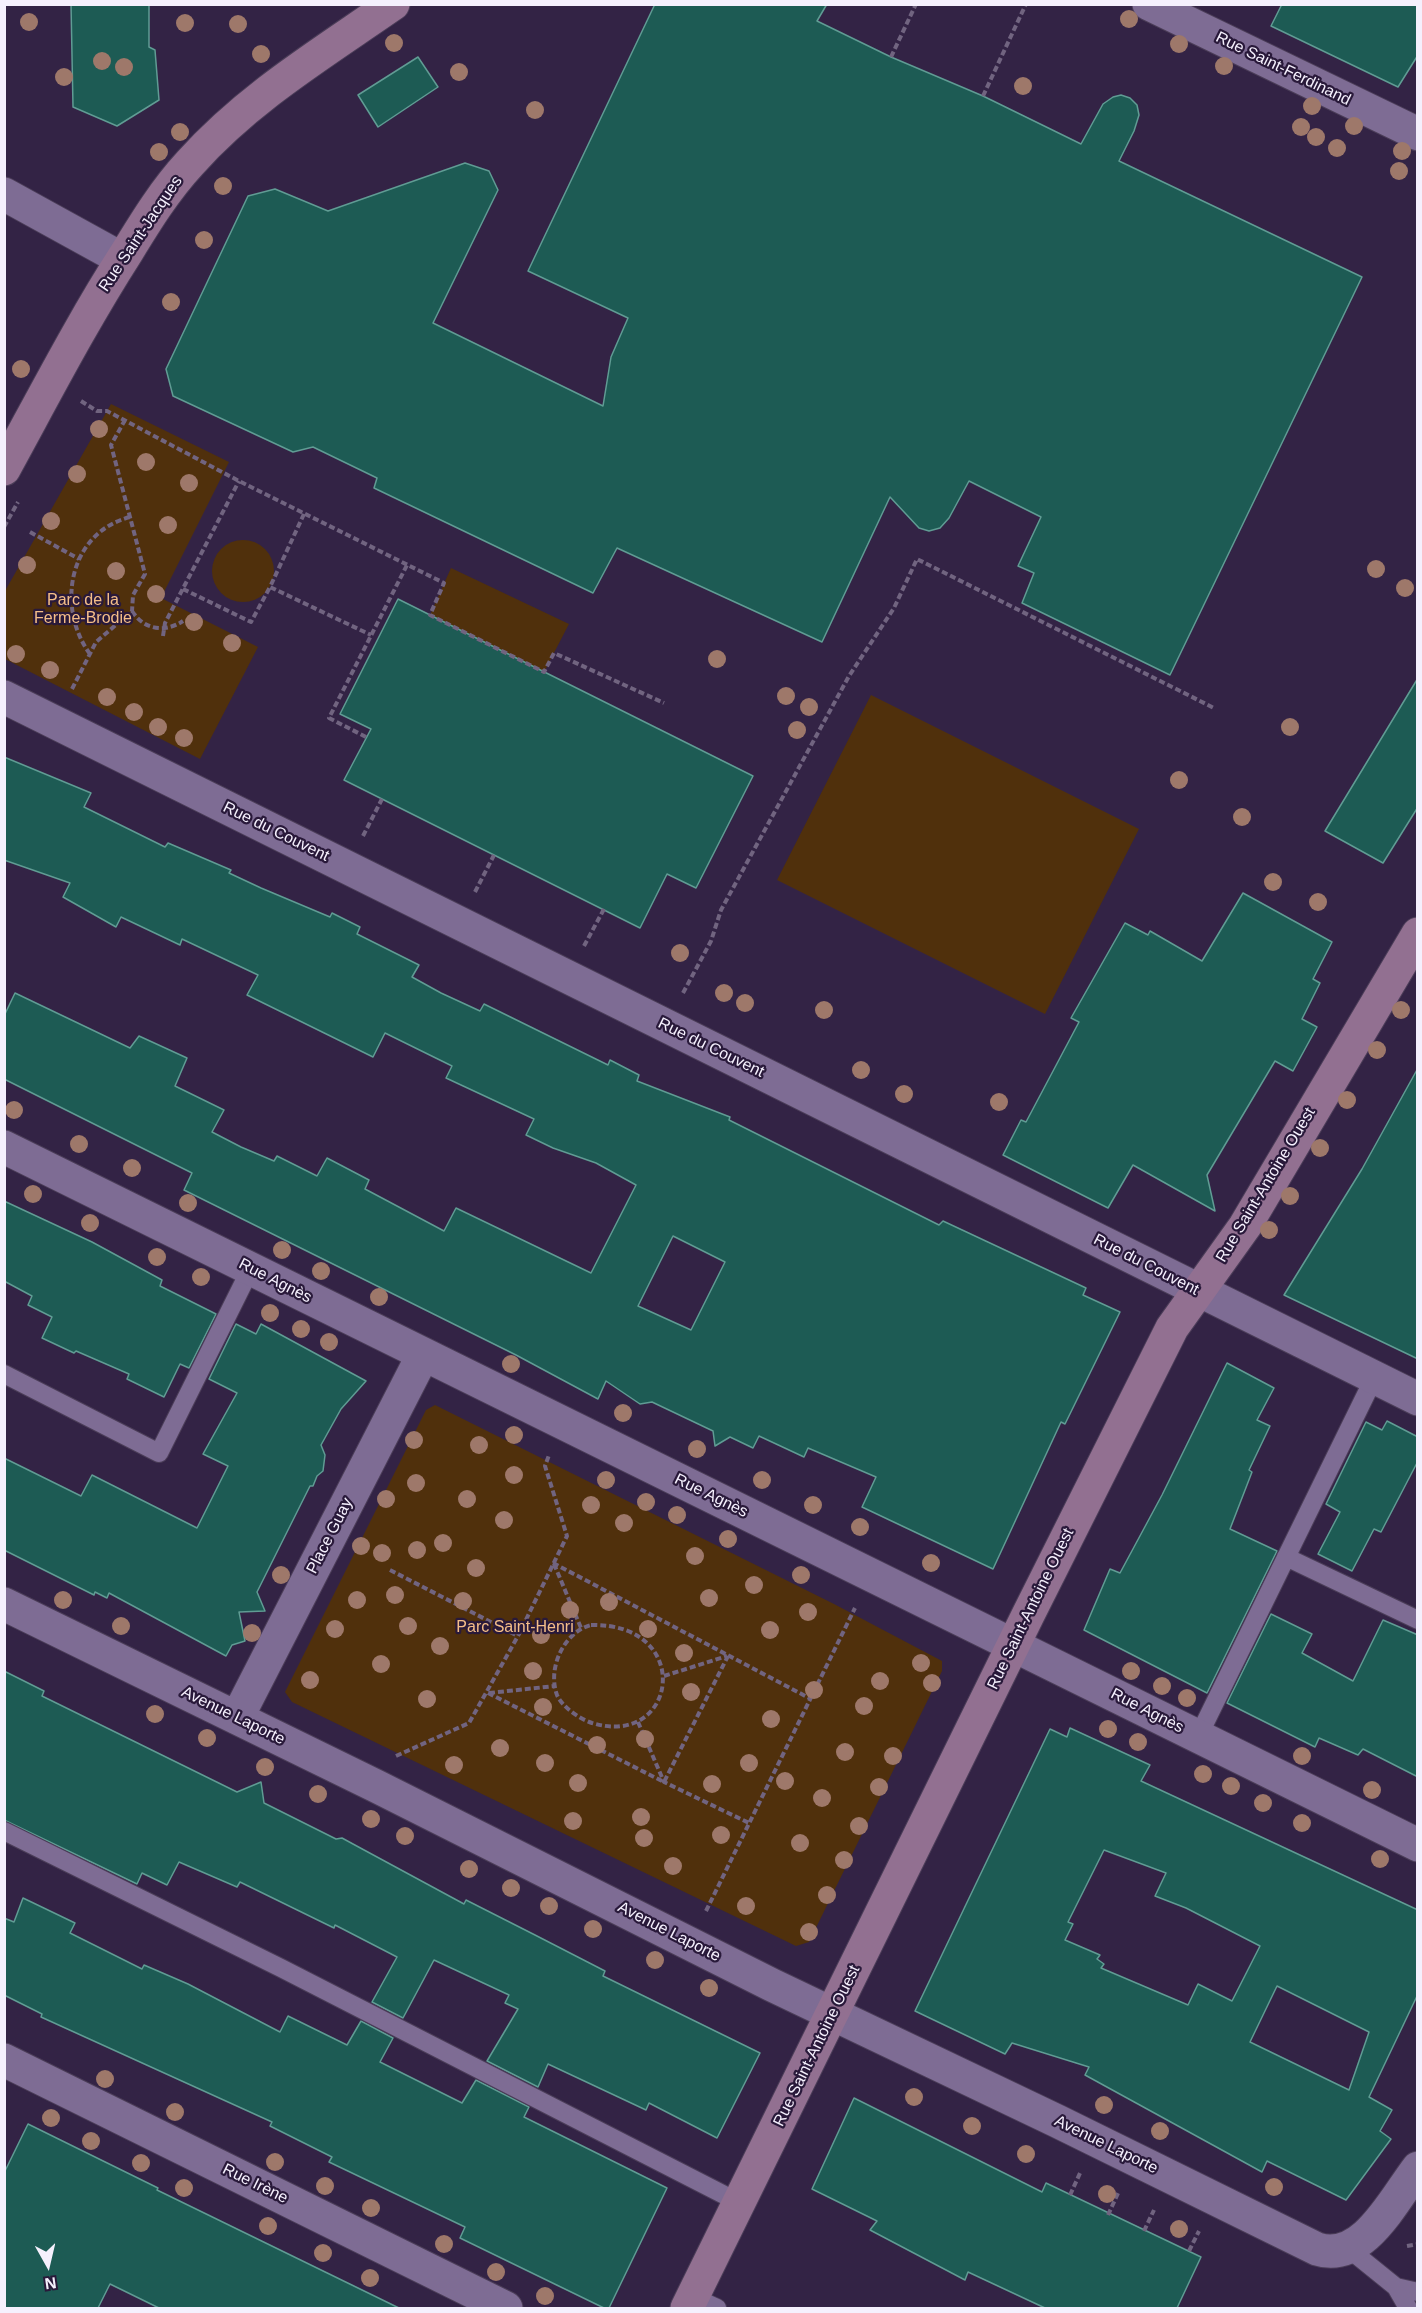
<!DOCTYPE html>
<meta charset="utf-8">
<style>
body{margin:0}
#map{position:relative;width:1422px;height:2313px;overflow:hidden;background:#332345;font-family:Helvetica,sans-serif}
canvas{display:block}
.frame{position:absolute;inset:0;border:6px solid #f5f0fd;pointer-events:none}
.north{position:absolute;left:18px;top:2235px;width:60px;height:60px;-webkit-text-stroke:4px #29193a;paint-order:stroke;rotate:172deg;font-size:16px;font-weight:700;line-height:24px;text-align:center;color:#f5f0fd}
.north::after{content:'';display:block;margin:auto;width:21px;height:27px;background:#f5f0fd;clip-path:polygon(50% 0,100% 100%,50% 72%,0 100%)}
</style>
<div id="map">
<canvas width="1422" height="2313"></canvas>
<div class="frame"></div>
<div class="north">N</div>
</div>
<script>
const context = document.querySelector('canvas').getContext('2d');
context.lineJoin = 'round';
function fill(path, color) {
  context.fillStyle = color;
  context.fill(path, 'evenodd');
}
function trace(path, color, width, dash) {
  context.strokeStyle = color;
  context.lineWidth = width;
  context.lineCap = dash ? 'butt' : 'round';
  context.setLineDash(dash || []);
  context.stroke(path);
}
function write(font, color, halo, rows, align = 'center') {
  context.font = font + ' Helvetica,sans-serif';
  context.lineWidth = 4.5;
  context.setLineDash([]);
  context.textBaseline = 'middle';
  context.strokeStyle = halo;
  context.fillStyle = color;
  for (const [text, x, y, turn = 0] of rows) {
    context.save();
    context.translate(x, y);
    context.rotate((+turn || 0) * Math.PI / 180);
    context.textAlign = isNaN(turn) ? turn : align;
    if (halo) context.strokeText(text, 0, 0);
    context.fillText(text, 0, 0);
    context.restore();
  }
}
const green = new Path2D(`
 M 111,404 L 229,462 L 161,598 L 258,647 L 200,759 L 5,659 L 5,591 Z
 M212 571a31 31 0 1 1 62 0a31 31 0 1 1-62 0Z
 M 451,568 L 569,624 L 544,672 L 430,615 Z
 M 871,695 L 1139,829 L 1045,1014 L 777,880 Z
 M 435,1405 L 834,1604 L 942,1661 L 942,1671 L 809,1942 L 796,1946 L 292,1702 L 285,1692 L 426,1410 Z`);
const building = new Path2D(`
 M 71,4 L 149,4 L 149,47 L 155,50 L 159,100 L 117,126 L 73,107 Z
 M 655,4 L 827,4 L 817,21 L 891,57 L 983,96 L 1081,144 L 1103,104 L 1113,97 L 1121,95 L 1130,98 L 1137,105 L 1139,115 L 1134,131 L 1119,161 L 1362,277 L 1170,675 L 1022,603 L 1034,573 L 1018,566 L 1041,517 L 969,481 L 949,518 L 940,528 L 929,531 L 919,528 L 890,497 L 822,642 L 617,548 L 593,593 L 374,488 L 377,478 L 313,447 L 293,452 L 173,396 L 166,369 L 248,196 L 275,189 L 328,211 L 465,163 L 489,171 L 498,190 L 433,323 L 603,406 L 611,357 L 628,318 L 528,271 Z
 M 1282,4 L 1418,4 L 1418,55 L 1398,87 L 1271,26 Z
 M 418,57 L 438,87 L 378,127 L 358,95 Z
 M 398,599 L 753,776 L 696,888 L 667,874 L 640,928 L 344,780 L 371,729 L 340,714 Z
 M 1418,678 L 1418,807 L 1383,863 L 1325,831 Z
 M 4,757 L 91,793 L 84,807 L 165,847 L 168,843 L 231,870 L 229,873 L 261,888 L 330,917 L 332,913 L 360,927 L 357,934 L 419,965 L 412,977 L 441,993 L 480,1011 L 484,1004 L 608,1065 L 610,1060 L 639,1075 L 637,1081 L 730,1117 L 729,1120 L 939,1225 L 943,1221 L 1086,1288 L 1083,1295 L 1120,1312 L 1065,1424 L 1061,1422 L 993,1569 L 862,1507 L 876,1477 L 808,1448 L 804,1457 L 759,1436 L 753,1448 L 730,1437 L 715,1446 L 713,1431 L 652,1402 L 640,1404 L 606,1381 L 598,1399 L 516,1355 L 184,1190 L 192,1173 L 4,1079 L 4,1016 L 15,993 L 130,1048 L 139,1036 L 187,1058 L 175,1086 L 224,1110 L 212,1132 L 241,1147 L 274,1161 L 277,1156 L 317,1176 L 327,1158 L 369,1180 L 365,1189 L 444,1231 L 456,1208 L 591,1273 L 636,1185 L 596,1163 L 553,1148 L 526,1135 L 534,1119 L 446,1078 L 452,1066 L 385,1033 L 373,1057 L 247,995 L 258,975 L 182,939 L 180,945 L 121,917 L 116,927 L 63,897 L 70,883 L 4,860 ZM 673,1236 L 725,1262 L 691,1330 L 638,1306 Z
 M 1243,893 L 1332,942 L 1313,979 L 1320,983 L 1302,1019 L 1317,1027 L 1293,1071 L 1275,1061 L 1207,1175 L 1215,1211 L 1133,1165 L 1108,1208 L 1003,1155 L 1021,1120 L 1026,1122 L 1079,1022 L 1071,1018 L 1125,923 L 1148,935 L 1150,931 L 1202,961 Z
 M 1418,1068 L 1418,1359 L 1284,1295 L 1362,1169 Z
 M 4,1201 L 92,1242 L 162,1280 L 160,1286 L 216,1314 L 189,1368 L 180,1364 L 164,1397 L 127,1379 L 129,1374 L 76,1351 L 74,1353 L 42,1338 L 52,1317 L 28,1305 L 32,1296 L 4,1281 Z
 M 236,1324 L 256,1334 L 261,1324 L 366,1381 L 341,1409 L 321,1445 L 325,1455 L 323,1471 L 317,1476 L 313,1486 L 310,1486 L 257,1592 L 265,1611 L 239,1612 L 245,1641 L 232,1645 L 226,1656 L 109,1593 L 107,1598 L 95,1592 L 94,1595 L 4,1550 L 4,1458 L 81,1496 L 92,1475 L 197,1528 L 228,1466 L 203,1454 L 237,1393 L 209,1379 Z
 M 1227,1363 L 1274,1388 L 1257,1420 L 1270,1426 L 1249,1470 L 1252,1472 L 1230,1529 L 1277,1551 L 1207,1693 L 1084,1630 L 1110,1569 L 1120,1573 L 1162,1495 Z
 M 1387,1421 L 1418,1437 L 1418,1461 L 1381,1532 L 1374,1529 L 1352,1571 L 1318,1554 L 1340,1512 L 1326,1504 L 1366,1422 L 1382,1430 Z
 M 1271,1614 L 1312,1634 L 1302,1653 L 1353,1681 L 1383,1620 L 1418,1635 L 1418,1777 L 1363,1749 L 1358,1755 L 1319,1738 L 1315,1747 L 1227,1703 Z
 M 4,1671 L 44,1691 L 42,1696 L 237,1792 L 261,1782 L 264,1803 L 336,1839 L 342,1838 L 353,1844 L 464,1904 L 466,1900 L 535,1935 L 605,1971 L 603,1976 L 760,2053 L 717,2138 L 649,2103 L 646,2110 L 548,2064 L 538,2087 L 487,2061 L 518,2009 L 505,2003 L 509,1995 L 434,1960 L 403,2018 L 372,2002 L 397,1957 L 335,1925 L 334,1928 L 240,1882 L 237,1887 L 179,1862 L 167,1885 L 142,1873 L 137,1884 L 4,1820 Z
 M 1070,1728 L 1150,1765 L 1141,1781 L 1418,1910 L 1418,1994 L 1369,2097 L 1392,2110 L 1380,2131 L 1391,2139 L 1346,2200 L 1267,2161 L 1262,2172 L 1085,2075 L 1089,2067 L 1012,2043 L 1005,2054 L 915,2011 L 1050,1729 L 1067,1737 ZM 1104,1850 L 1166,1873 L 1155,1896 L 1186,1908 L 1260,1946 L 1232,2001 L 1198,1984 L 1188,2005 L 1101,1968 L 1104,1964 L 1097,1959 L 1100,1955 L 1065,1940 L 1073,1924 L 1068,1922 ZM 1277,1986 L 1369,2032 L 1349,2090 L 1250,2042 Z
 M 23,1898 L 75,1923 L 70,1933 L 142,1969 L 144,1965 L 188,1984 L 280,2032 L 288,2016 L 347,2045 L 361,2021 L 393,2038 L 380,2062 L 462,2103 L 476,2080 L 529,2107 L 524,2117 L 667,2188 L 609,2308 L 604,2308 L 460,2238 L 465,2227 L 329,2162 L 332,2157 L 270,2126 L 272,2122 L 41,2017 L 42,2014 L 4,1995 L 4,1918 L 14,1922 Z
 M 854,2098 L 1042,2192 L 1046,2183 L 1201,2257 L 1177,2308 L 1045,2308 L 968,2272 L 965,2280 L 870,2230 L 877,2221 L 812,2189 Z
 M 28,2124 L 158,2188 L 157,2190 L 399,2308 L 159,2308 L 110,2284 L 98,2308 L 5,2308 L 4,2173 Z`);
const path = new Path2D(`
 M 891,57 L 916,4
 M 983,96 L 1026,4
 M 81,401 L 97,411 L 107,411 L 239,481 L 444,583 L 430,615 L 544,672 L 554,653 L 664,703
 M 304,514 L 270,587 L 371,635
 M 4,527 L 18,502
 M 30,532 L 79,559
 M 183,589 L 251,622 L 270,587
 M 132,611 C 144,630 165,633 183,621
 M 163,636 L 165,623 L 239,481
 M 90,654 C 56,608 68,533 130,517
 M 72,689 L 96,642 L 132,611 L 133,595 L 145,574 L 111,445 L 125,420
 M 366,737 L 329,718 L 407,565
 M 363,836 L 382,799
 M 475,892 L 494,855
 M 584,946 L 604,909
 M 683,993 L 711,941 L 721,910 L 849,676 L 894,608 L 917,559 L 1214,708
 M 553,1563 L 811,1699
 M 554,1564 L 581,1628
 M 390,1570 L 518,1636
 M 591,1625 C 695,1623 678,1749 592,1723 C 580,1719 562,1707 557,1695 C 547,1668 564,1632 591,1625 Z
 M 664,1676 L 727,1656
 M 488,1693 L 664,1782 L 728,1656
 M 489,1693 L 555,1686
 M 638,1722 L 664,1782 L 749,1823
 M 396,1756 L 469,1723 L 518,1636 L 567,1536 L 545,1466 L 549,1455
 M 706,1911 L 855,1608
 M 1070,2195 L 1081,2171
 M 1108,2215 L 1119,2191
 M 1144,2231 L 1154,2210
 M 1407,2246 L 1418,2244
 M 1189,2251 L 1199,2231`);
const service = new Path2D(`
 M 4,1374 L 159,1453 L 251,1268
 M 1286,1557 L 1418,1620
 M 1198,1737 L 1374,1378
 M 4,1831 L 281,1968 L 740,2203
 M 1349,2249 L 1396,2287 L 1418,2292
 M 1396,2287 L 1408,2308
 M 693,2297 L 717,2308`);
const minor = new Path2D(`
 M 1149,4 L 1418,134
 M 4,697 L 1418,1399
 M 4,1147 L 1418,1845
 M 4,1604 L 376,1786 L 772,1985 L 1057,2121 L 1317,2249 C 1363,2264 1394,2199 1418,2168
 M 237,1718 L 423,1355
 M 4,2060 L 506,2308`);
const tertiary = new Path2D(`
 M 4,194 L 122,259`);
const secondary = new Path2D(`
 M 4,469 C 44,396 82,322 127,252 C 146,221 165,190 190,163 C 248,98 321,54 393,4
 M 687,2308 L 1028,1615 L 1172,1328 L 1245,1226 L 1418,934`);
const trees = [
 [1129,19],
 [29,22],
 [185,23],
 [238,24],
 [394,43],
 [1179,44],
 [261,54],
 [102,61],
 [1224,66],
 [124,67],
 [459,72],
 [64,77],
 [1023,86],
 [1312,106],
 [535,110],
 [1354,126],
 [1301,127],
 [180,132],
 [1316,137],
 [1337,148],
 [1402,151],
 [159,152],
 [1399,171],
 [223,186],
 [204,240],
 [171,302],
 [21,369],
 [99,429],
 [146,462],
 [77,474],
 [189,483],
 [51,521],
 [168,525],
 [27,565],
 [1376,569],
 [116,571],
 [1405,588],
 [156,594],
 [194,622],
 [232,643],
 [16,654],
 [717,659],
 [50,670],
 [786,696],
 [107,697],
 [809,707],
 [134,712],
 [158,727],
 [1290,727],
 [797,730],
 [184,738],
 [1179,780],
 [1242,817],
 [1273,882],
 [1318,902],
 [680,953],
 [724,993],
 [745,1003],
 [824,1010],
 [1401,1010],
 [1377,1050],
 [861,1070],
 [904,1094],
 [1347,1100],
 [999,1102],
 [14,1110],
 [79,1144],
 [1320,1148],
 [132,1168],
 [33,1194],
 [1290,1196],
 [188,1203],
 [90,1223],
 [1269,1230],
 [282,1250],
 [157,1257],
 [321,1271],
 [201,1277],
 [379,1297],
 [270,1313],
 [301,1329],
 [329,1342],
 [511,1364],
 [623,1413],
 [514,1435],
 [414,1440],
 [479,1445],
 [697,1449],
 [514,1475],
 [606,1480],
 [762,1480],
 [416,1483],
 [386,1499],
 [467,1499],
 [646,1502],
 [591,1505],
 [813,1505],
 [677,1515],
 [504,1520],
 [624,1523],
 [860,1527],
 [728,1539],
 [443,1543],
 [361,1546],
 [417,1550],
 [382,1553],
 [695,1556],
 [931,1563],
 [476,1568],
 [281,1575],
 [801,1575],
 [754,1585],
 [395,1595],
 [709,1598],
 [63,1600],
 [357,1600],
 [463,1601],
 [609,1602],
 [570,1610],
 [808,1612],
 [121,1626],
 [408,1626],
 [335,1629],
 [648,1629],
 [770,1630],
 [252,1633],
 [541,1635],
 [440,1646],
 [684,1653],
 [921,1663],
 [381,1664],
 [533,1671],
 [1131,1671],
 [310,1680],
 [880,1681],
 [932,1683],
 [1162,1686],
 [814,1690],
 [691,1692],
 [1187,1698],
 [427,1699],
 [864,1706],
 [543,1707],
 [155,1714],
 [771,1719],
 [1108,1729],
 [207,1738],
 [645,1739],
 [1138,1742],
 [597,1745],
 [500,1748],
 [845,1752],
 [893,1756],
 [1302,1756],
 [545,1763],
 [749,1763],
 [454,1765],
 [265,1767],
 [1203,1774],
 [785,1781],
 [578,1783],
 [712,1784],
 [1231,1786],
 [879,1787],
 [1372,1790],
 [318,1794],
 [822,1798],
 [1263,1803],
 [641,1817],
 [371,1819],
 [573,1821],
 [1302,1823],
 [859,1826],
 [721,1835],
 [405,1836],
 [644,1838],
 [800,1843],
 [1380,1859],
 [844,1860],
 [673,1866],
 [469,1869],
 [511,1888],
 [827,1895],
 [549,1906],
 [746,1906],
 [593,1929],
 [809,1932],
 [655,1960],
 [709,1988],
 [105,2079],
 [914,2097],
 [1104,2105],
 [175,2112],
 [51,2118],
 [972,2126],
 [1160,2131],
 [91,2141],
 [1026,2154],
 [275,2162],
 [141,2163],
 [325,2186],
 [1274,2187],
 [184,2188],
 [1107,2194],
 [371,2208],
 [268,2226],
 [1179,2229],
 [444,2244],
 [323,2253],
 [496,2272],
 [370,2278],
 [545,2296]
];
const streetNames = [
 ["Rue Saint-Ferdinand",1283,69,26],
 ["Rue Saint-Jacques",141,234,-56],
 ["Rue du Couvent",276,832,26],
 ["Rue du Couvent",711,1048,26],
 ["Rue Saint-Antoine Ouest",1266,1185,-59],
 ["Rue du Couvent",1146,1265,27],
 ["Rue Agnès",275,1281,27],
 ["Rue Agnès",711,1496,26],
 ["Place Guay",330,1536,-63],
 ["Rue Saint-Antoine Ouest",1031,1609,-64],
 ["Rue Agnès",1147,1711,27],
 ["Avenue Laporte",233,1716,26],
 ["Avenue Laporte",669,1932,27],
 ["Rue Saint-Antoine Ouest",817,2046,-64],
 ["Avenue Laporte",1106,2145,26],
 ["Rue Irène",255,2184,26]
];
const parkNames = [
 ["Parc de la",83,601],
 ["Ferme-Brodie",83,619],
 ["Parc Saint-Henri",515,1628]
];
fill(green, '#50300c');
fill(building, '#1d5b54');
trace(building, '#609c94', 1.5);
trace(service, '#4b3d58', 20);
trace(minor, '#4b3d58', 35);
trace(tertiary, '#4b3d58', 35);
trace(secondary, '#4b3d58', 35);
trace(path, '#716480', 4, [6, 3]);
trace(service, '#7e6c94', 18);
trace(minor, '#7e6c94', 33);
trace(tertiary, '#7e6c94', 33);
trace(secondary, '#927091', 33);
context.fillStyle = '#9e786a';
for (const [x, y] of trees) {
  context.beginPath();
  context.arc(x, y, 9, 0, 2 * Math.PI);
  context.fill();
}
write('16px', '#f5f0fd', '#29193a', streetNames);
write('16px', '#f5be88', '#29193a', parkNames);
</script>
